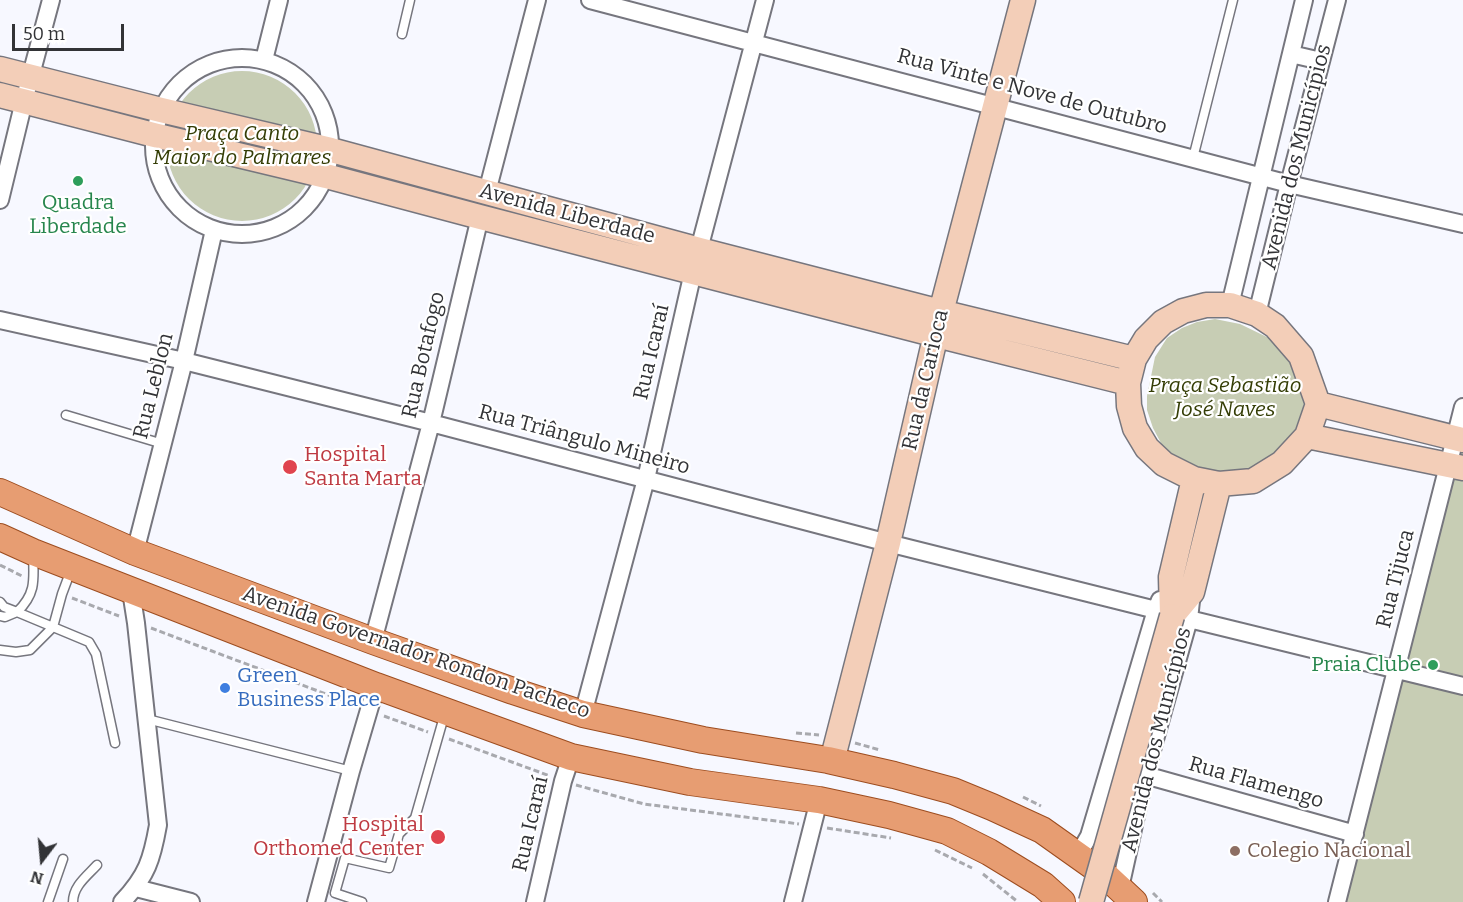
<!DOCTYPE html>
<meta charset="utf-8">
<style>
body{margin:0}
#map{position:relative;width:1463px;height:902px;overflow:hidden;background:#f7f8ff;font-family:Bitter,serif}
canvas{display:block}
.north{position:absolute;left:12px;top:830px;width:60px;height:60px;-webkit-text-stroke:4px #fff;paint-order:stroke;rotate:196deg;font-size:16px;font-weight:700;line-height:24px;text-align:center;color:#323336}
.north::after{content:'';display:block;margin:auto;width:21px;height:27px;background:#323336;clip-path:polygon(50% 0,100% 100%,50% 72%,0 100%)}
.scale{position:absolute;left:12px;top:24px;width:112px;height:27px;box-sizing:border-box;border:3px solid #323336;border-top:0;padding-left:8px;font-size:18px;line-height:21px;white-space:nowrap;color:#323336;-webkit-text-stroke:4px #fff;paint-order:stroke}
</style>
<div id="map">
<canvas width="1463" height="902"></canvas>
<div class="north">N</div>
<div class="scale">50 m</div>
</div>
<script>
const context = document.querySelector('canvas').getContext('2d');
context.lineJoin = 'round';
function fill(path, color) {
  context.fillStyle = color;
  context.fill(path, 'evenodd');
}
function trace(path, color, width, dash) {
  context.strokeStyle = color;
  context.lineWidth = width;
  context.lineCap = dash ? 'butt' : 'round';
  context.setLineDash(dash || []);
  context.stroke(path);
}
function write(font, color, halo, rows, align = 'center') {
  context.font = font + ' Bitter,serif';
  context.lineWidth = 4.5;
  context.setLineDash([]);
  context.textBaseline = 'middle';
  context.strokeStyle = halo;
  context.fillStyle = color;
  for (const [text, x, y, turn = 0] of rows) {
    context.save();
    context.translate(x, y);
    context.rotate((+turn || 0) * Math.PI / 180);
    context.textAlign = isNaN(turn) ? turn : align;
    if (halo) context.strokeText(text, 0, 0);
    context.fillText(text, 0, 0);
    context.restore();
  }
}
const green = new Path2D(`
 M167 146a75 75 0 1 1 150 0a75 75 0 1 1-150 0Z
 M 1215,319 L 1240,324 L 1271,339 L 1287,352 L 1305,397 L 1301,425 L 1264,466 L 1234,474 L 1219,475 L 1194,466 L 1176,458 L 1162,445 L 1153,428 L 1147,410 L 1147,396 L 1155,357 L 1167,338 L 1182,328 L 1197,322 Z
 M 1463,429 L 1463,902 L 1344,902 Z`);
const path = new Path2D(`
 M 0,565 L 22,576
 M 72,598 L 119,616
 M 151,628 L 355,705
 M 384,716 L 428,732
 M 796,733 L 819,735
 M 449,739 L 550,776
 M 855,743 L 880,750
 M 576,785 L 644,804 L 799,824
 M 1023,797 L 1041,806
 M 827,828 L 891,838
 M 935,850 L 972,868
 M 983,874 L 1018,902
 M 1153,893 L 1162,902`);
const lane = new Path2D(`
 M 402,34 L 410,0
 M 1193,158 L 1233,0
 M 66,415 L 163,444
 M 71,570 L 62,594 L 53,627 L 89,642 L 96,654 L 115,743
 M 0,602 L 4,607 L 17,612 C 36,594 34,580 33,555
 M 0,616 L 5,617 L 17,612 L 53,627 L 30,650 L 16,652 L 0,650
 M 147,719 L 351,771
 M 48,902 L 63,859
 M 73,902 C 73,886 87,876 97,865
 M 362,902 L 335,893 L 345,858 L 389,868 L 399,834 L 415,818 L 445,713`);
const street = new Path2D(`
 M 590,0 L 1289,184 L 1463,224
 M 1291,54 L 1321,61
 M154 146a88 88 0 1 1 176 0a88 88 0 1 1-176 0Z
 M 264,60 L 279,0
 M 487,192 L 537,0
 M 0,200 L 24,101 L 51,0
 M 1230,305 L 1304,0
 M 1257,314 L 1289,184 L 1337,0
 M 0,320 L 184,361 L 431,423 L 888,543 L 1156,610
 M 135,552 L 184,361 L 214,230
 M 1189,619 L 1463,686
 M 373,641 L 431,423 L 480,217
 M 583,714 L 646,479 L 693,272 L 765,0
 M 1145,775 L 1355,834
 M 1078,855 L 1089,836 L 1156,610 L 1160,600
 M 136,888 L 191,902
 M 1120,888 L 1145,775 L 1189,619 L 1192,592
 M 122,902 C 147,876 152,859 158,825 L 136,623 L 131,591
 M 316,902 L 351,771 L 376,686
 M 535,902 L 563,781 L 571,757
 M 793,902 L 819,800
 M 1337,902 L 1463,407`);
const secondary = new Path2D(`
 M 0,69 L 161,110 L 331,150 L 700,250 L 941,312 L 1134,359
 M 0,95 L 154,135 L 326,176 L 480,217 L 936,335 L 1128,383
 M 1206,305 L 1230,305 L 1257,314 L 1275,326 L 1301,356 L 1318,404 L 1307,436 L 1282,463 L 1253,481 L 1219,484 L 1194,479 L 1164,464 L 1147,448 L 1135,428 L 1129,406 L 1128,383 L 1134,359 L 1146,339 L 1163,322 L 1183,311 Z
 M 1318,404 L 1463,440
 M 1307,436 L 1463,468
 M 1172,616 L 1192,592 L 1219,484
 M 1172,616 L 1171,577 L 1194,479
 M 832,761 L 888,543 L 941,312 L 1023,0`);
const primary = new Path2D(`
 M 0,492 L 135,552 L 373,641 L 513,691 L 583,714 L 703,740 L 828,760 L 894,775 L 953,791 L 992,807 L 1042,830 L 1104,874 L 1134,902
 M 0,537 L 33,552 L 376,686 L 571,757 L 690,782 L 819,800 L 889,815 L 947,831 L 989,852 L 1043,885 L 1062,902`);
const secondaryBridge = new Path2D(`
 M 1091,902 L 1172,616`);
const markers = [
 [78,181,6,"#2e9e5b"],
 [290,467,8,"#e0444e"],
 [1433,665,6,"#2e9e5b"],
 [225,688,6,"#3f7fe0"],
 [438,837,8,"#e0444e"],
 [1235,851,6,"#8d6e63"]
];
const streetNames = [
 ["Rua Vinte e Nove de Outubro",1032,92,15],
 ["Avenida dos Municípios",1297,157,-76],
 ["Avenida Liberdade",567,214,15],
 ["Rua Icaraí",652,352,-77],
 ["Rua Botafogo",424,355,-77],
 ["Rua da Carioca",926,380,-77],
 ["Rua Leblon",154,386,-76],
 ["Rua Triângulo Mineiro",584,440,15],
 ["Rua Tijuca",1396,579,-76],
 ["Avenida Governador Rondon Pacheco",416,653,19],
 ["Avenida dos Municípios",1157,740,-76],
 ["Rua Flamengo",1256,783,16],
 ["Rua Icaraí",531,824,-77]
];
const parkNames = [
 ["Praça Canto",242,134],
 ["Maior do Palmares",242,158],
 ["Praça Sebastião",1225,386],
 ["José Naves",1225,410]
];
const leisureNames = [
 ["Quadra",78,203],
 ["Liberdade",78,227],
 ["Praia Clube",1421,665,"right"]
];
const healthNames = [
 ["Hospital",304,455],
 ["Santa Marta",304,479],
 ["Hospital",424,825,"right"],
 ["Orthomed Center",424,849,"right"]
];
const shopNames = [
 ["Green",237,676],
 ["Business Place",237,700]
];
const educationNames = [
 ["Colegio Nacional",1247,851]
];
fill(green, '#c7cdb4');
trace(lane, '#76767e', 11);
trace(street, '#76767e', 20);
trace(secondary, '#76767e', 27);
trace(primary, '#9d4d20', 28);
trace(path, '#a8a9ae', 3, [6, 3]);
trace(lane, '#fff', 8);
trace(street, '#fff', 16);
trace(secondary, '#f3ceb8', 24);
trace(primary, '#e79d72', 26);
trace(secondaryBridge, '#76767e', 27, []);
trace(secondaryBridge, '#f3ceb8', 24);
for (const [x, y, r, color] of markers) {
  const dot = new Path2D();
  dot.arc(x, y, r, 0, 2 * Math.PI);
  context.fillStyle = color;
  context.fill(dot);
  trace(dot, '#fff', 2);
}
write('21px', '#323336', '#fff', streetNames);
write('italic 21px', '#343d05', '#fff', parkNames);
write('21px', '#27864d', '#fff', leisureNames);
write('21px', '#be3a42', '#fff', healthNames, 'left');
write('21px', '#366cbe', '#fff', shopNames, 'left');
write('21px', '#785e54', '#fff', educationNames, 'left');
</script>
